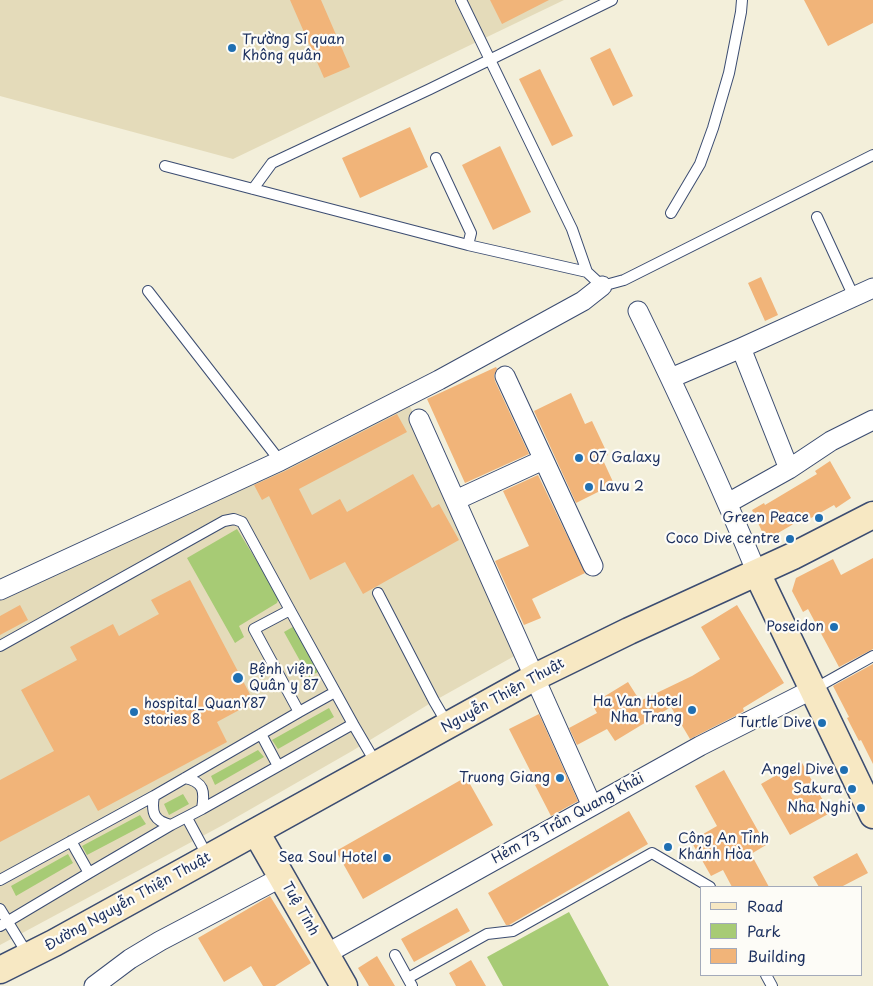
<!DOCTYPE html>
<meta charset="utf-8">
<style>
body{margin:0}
#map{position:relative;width:873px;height:986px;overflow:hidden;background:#f3efda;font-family:"Playpen Sans",sans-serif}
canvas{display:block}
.legend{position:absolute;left:700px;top:886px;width:162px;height:90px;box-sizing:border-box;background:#fdfcf7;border:1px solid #a3aaba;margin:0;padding:6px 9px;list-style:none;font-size:15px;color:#1b2f5e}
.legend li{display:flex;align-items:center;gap:10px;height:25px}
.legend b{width:25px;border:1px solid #a3aaba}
</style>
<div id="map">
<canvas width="873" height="986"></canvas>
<ul class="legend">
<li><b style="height:6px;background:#f7e8c3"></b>Road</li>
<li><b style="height:14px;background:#a7cb75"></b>Park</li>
<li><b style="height:14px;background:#f1b479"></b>Building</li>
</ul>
</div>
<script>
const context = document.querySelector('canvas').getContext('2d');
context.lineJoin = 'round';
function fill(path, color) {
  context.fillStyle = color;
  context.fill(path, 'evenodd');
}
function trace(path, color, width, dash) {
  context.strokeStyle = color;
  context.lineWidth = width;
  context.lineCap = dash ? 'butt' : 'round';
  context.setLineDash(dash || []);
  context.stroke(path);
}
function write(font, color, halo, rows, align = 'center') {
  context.font = font + ' "Playpen Sans",sans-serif';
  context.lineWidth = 4.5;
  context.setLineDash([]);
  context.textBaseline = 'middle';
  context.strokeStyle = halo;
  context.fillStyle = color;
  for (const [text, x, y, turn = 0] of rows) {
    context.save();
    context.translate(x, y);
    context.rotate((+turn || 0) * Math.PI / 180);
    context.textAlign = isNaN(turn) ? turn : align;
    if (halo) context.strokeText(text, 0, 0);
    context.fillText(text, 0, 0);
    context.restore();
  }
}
const built = new Path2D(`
 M 0,0 L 564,0 L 233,159 L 0,96 Z
 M 409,404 L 518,654 L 434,701 L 352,751 L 223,825 L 0,945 L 0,599 Z`);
const green = new Path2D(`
 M 237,529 L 279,597 L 277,603 L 239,626 L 244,637 L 235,643 L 187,558 Z
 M 298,624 L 323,669 L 309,677 L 284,632 Z
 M 329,708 L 334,717 L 278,749 L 272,740 Z
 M 258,750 L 264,757 L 215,785 L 211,776 Z
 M 183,794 L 189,804 L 169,815 L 164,804 Z
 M 140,815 L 146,824 L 87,855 L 82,846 Z
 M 68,854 L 73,863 L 16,896 L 11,886 Z
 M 569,912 L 609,986 L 503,986 L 487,957 Z`);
const building = new Path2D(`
 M 290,0 L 321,0 L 350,67 L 324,78 Z
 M 490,0 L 549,0 L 502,24 Z
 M 804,0 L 873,0 L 873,23 L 828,46 Z
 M 610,48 L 633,96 L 613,106 L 590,58 Z
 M 540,69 L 573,136 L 552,146 L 519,79 Z
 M 410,127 L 428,167 L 360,198 L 342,158 Z
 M 500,146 L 531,212 L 493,230 L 462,165 Z
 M 761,277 L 778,315 L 765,321 L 748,283 Z
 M 496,367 L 497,369 L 494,375 L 495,381 L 529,454 L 465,483 L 427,399 Z
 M 571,393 L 585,424 L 592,421 L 608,455 L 602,458 L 614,484 L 576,503 L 534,411 Z
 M 397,414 L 407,432 L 299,489 L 312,515 L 340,499 L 347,512 L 413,474 L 432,508 L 439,504 L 459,540 L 363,594 L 345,562 L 310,580 L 269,496 L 262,500 L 254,485 L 285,471 Z
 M 830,461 L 851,498 L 836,508 L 834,505 L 811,518 L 809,515 L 766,540 L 752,510 L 764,503 L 765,505 L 817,474 L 815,471 Z
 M 538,475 L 585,573 L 532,599 L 541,618 L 524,625 L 495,561 L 529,546 L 503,491 Z
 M 873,558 L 873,649 L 839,667 L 808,609 L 803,612 L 792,591 L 796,578 L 833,559 L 841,575 Z
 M 190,580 L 254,702 L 217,722 L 227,742 L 98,811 L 89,795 L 0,842 L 0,780 L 54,751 L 21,690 L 77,660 L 70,647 L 113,624 L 119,636 L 159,614 L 151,600 Z
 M 20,605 L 28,620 L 0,635 L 0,616 Z
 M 737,605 L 784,683 L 743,708 L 744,711 L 739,714 L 690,739 L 671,707 L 615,741 L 607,729 L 577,745 L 569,728 L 597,713 L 592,704 L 628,682 L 640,701 L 692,676 L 720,659 L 701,627 Z
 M 873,664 L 873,764 L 861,740 L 859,741 L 847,718 L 849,717 L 833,686 Z
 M 539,714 L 578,801 L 551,816 L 535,785 L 537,784 L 509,729 Z
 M 801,761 L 830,813 L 790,835 L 761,784 Z
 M 724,770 L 766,845 L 751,854 L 769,887 L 732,887 L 723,870 L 711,876 L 691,841 L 717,826 L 695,786 Z
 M 466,777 L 493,825 L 363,899 L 336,851 Z
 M 629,811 L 648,844 L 509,925 L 506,925 L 488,893 Z
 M 857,853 L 868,873 L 841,887 L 819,887 L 813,877 Z
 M 270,896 L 311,963 L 275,986 L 263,986 L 251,966 L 224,982 L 198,938 Z
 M 457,908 L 470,931 L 414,962 L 401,939 Z
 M 377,956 L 395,986 L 369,986 L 358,968 Z
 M 471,960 L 486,986 L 456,986 L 449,973 Z`);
const lane = new Path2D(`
 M 461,0 L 572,229 L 587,272
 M 436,158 L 471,233 L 468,245
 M 165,166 L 468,245 L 587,272 L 602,286 L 624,280 L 873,155
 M 253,189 L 272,163 L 430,89 L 612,0
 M 671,213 L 700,164 L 713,128 L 729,73 L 741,12 L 742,0
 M 817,217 L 854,297
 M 148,291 L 280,461
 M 378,593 L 434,701 L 448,725
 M 0,646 L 224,521 L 234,519 L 242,522 L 290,610 L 353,724 L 202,809
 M 814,689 L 873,656
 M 299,712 L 335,692
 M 353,724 L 377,765
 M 261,734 L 278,766
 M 154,796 C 151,813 154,821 171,825 L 202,809 C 205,791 204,782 185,778
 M 187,818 L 208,857
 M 71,841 L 89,873
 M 0,880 L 154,796 L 299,712 L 254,629 L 290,610
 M 0,909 L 28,955
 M 0,926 L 89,873 L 171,825
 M 395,955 L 412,986
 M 766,975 L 772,986
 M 408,978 L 487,934 L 513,931 L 652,853 L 710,887`);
const street = new Path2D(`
 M 638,311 C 680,397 720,484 757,573
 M 741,348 L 789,469
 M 505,376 L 593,566
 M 671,378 L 741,348 L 873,288
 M 419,419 L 592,806
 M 456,500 L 543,460
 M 728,503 L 789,469 L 831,441 L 873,420
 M 0,590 L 280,461 L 439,380 L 583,301 L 602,286
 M 326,954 L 700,746 L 813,689
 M 94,986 L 130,959 L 160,941 L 282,877`);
const secondary = new Path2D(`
 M 757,573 L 873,815
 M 256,832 L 344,986
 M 0,970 L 54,943 L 208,858 L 535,677 L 629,631 L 793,556 L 873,515`);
const markers = [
 [232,48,5,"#1f6fb2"],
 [579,458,5,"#1f6fb2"],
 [589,487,5,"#1f6fb2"],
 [819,518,5,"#1f6fb2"],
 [790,539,5,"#1f6fb2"],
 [834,627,5,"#1f6fb2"],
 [238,678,6,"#1f6fb2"],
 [692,710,5,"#1f6fb2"],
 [134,712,5,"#1f6fb2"],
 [822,723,5,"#1f6fb2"],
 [844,770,5,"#1f6fb2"],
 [560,778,5,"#1f6fb2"],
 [852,789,5,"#1f6fb2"],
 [861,808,5,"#1f6fb2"],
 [668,847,5,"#1f6fb2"],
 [387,858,5,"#1f6fb2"]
];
const poiNames = [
 ["Trường Sĩ quan",242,40,"left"],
 ["Không quân",242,56,"left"],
 ["07 Galaxy",589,458,"left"],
 ["Lavu 2",599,487,"left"],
 ["Green Peace",809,518],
 ["Coco Dive centre",780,539],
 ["Poseidon",824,627],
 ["Bệnh viện",249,670,"left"],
 ["Quân y 87",249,686,"left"],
 ["Ha Van Hotel",682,702],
 ["Nha Trang",682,718],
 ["hospital_QuanY87",144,704,"left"],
 ["stories 8",144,720,"left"],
 ["Turtle Dive",812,723],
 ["Angel Dive",834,770],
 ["Truong Giang",550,778],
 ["Sakura",842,789],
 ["Nha Nghi",851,808],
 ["Công An Tỉnh",678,839,"left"],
 ["Khánh Hòa",678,855,"left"],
 ["Sea Soul Hotel",377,858]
];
const streetNames = [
 ["Nguyễn Thiện Thuật",503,696,-29],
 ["Hẻm 73 Trần Quang Khải",568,819,-29],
 ["Đường Nguyễn Thiện Thuật",128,902,-29],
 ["Tuệ Tĩnh",300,909,60]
];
fill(built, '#e4dbba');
fill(green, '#a7cb75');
fill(building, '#f1b479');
trace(lane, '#3b4c71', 12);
trace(street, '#3b4c71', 21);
trace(secondary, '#3b4c71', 29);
trace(lane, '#fff', 10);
trace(street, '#fff', 19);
trace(secondary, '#f7e8c3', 26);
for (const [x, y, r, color] of markers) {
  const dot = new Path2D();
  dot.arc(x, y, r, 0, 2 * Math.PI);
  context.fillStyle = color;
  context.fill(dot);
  trace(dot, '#fdfcf7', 2);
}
write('14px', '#1b2f5e', '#fdfcf7', poiNames, 'right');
write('14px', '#1b2f5e', '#fdfcf7', streetNames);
</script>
